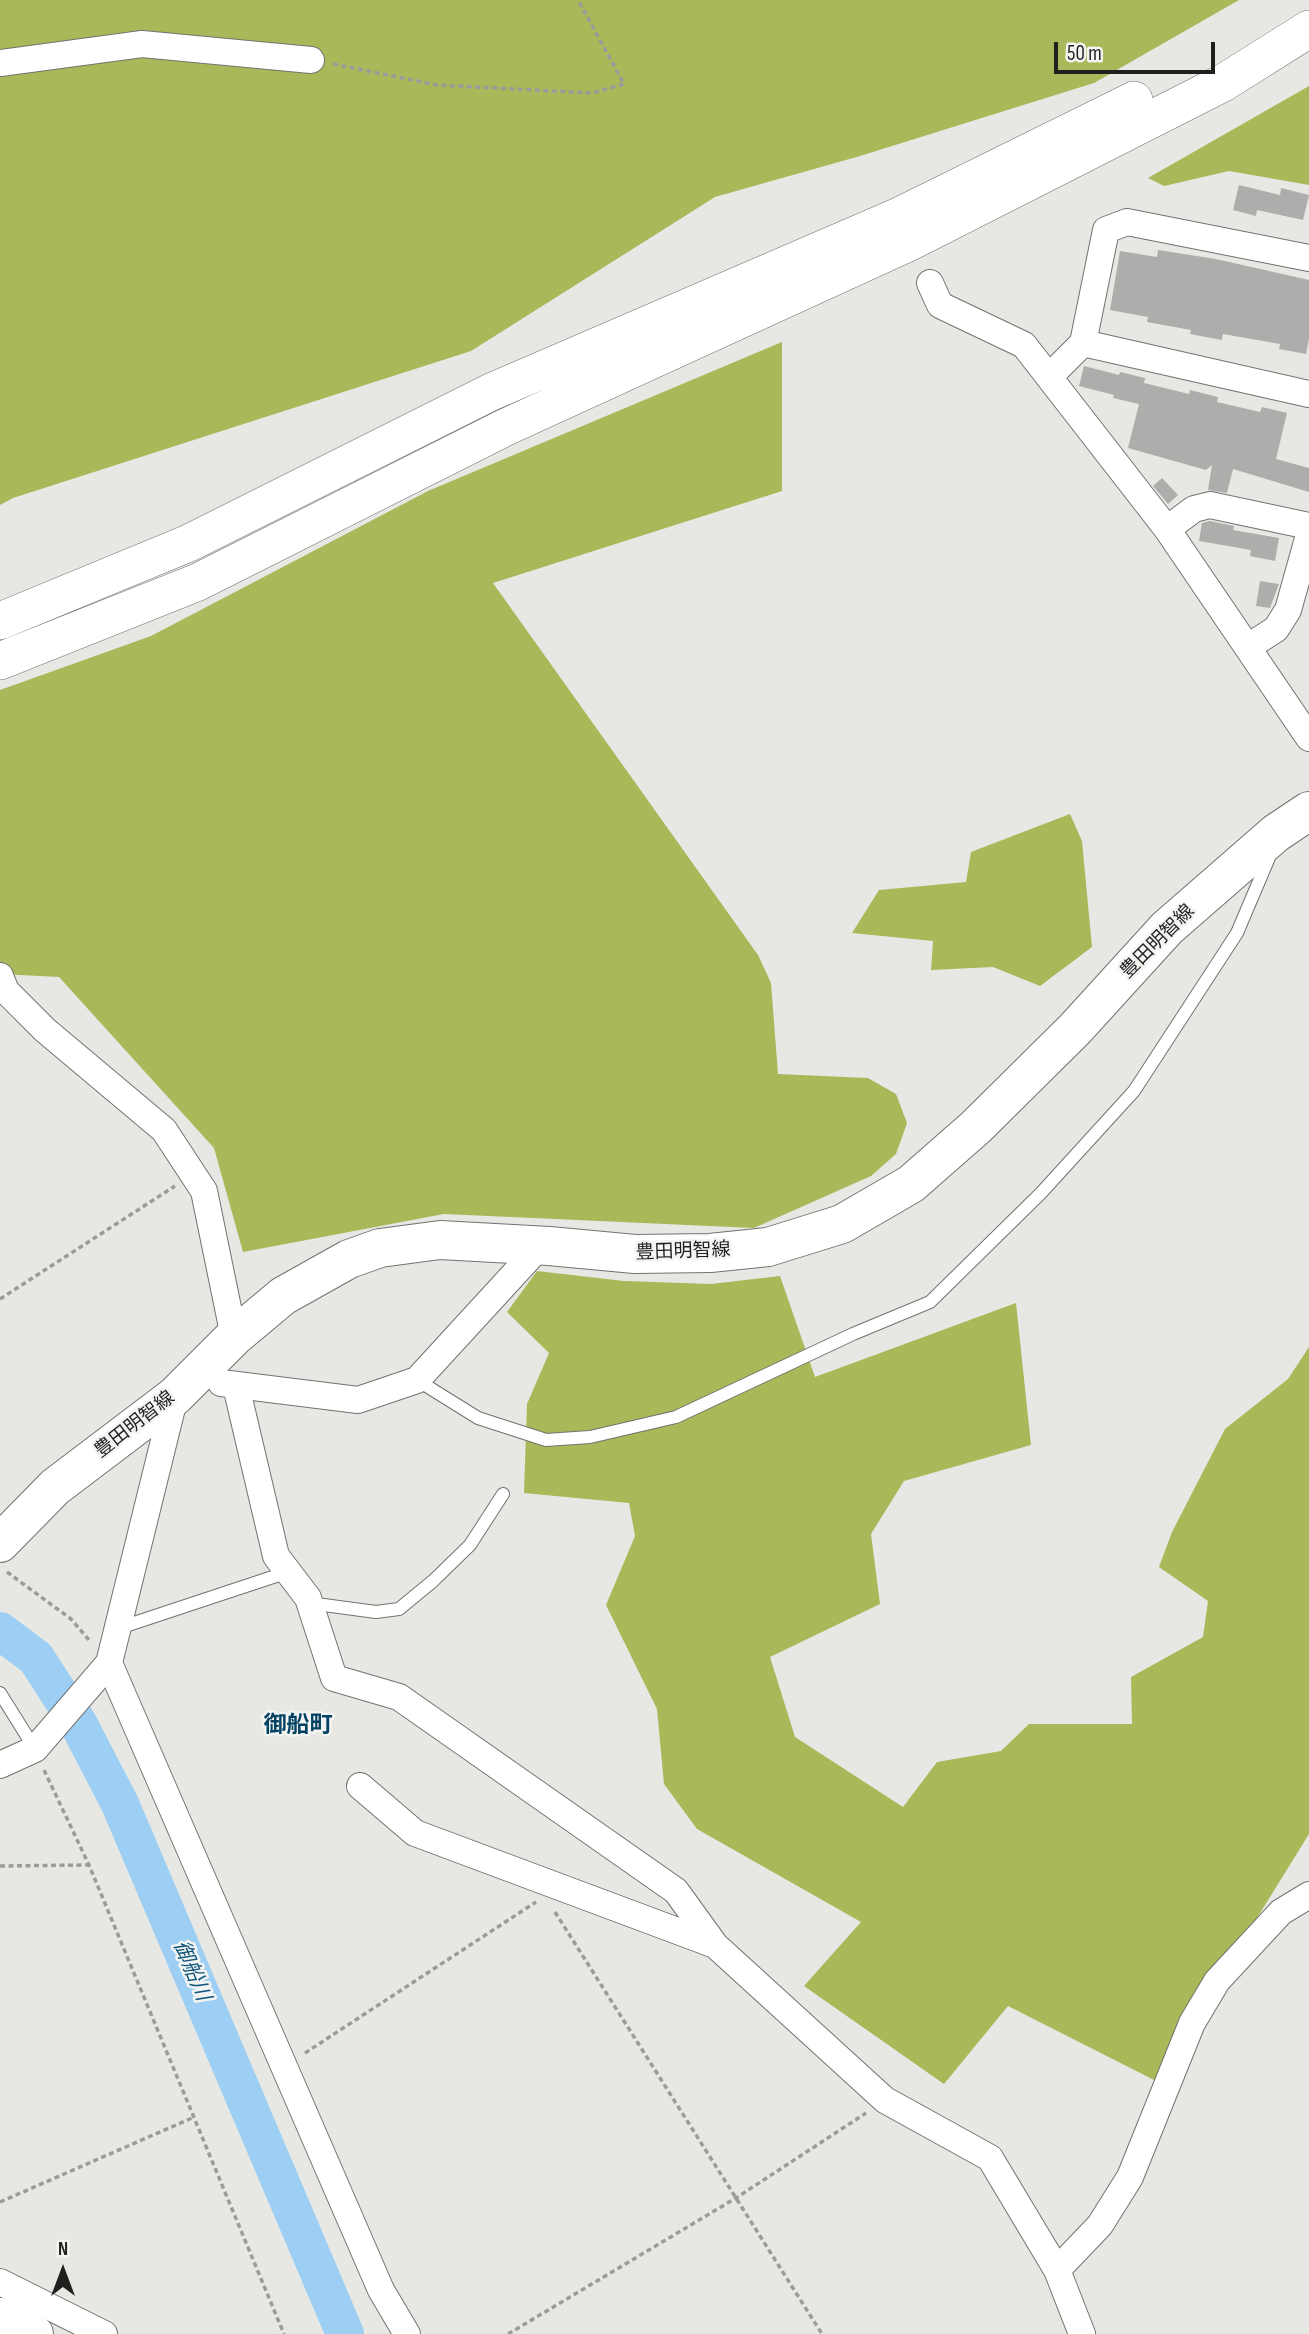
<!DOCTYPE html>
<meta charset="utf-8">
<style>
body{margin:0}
#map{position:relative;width:1309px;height:2334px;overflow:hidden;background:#e7e8e4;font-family:"Sofia Sans Condensed",sans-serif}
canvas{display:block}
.north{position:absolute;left:28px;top:2236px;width:70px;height:70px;-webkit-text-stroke:5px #f4f5f2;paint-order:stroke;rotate:0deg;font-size:19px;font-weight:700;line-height:28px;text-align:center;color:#1f201e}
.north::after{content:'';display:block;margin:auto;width:24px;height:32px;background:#1f201e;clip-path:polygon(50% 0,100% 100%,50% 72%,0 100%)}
.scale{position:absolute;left:1054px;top:42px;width:161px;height:32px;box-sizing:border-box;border:4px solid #1f201e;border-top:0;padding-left:9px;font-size:21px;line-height:24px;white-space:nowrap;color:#1f201e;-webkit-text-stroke:5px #f4f5f2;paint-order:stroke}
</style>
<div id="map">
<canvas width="1309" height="2334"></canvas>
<div class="north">N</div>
<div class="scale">50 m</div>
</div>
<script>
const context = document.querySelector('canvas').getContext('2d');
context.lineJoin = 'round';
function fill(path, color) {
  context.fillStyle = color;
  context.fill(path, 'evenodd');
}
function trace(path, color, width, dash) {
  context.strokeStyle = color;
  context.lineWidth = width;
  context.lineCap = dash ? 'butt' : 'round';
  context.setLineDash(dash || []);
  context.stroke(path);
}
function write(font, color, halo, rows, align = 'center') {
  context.font = font + ' "Sofia Sans Condensed","Noto Sans JP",sans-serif';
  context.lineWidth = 5;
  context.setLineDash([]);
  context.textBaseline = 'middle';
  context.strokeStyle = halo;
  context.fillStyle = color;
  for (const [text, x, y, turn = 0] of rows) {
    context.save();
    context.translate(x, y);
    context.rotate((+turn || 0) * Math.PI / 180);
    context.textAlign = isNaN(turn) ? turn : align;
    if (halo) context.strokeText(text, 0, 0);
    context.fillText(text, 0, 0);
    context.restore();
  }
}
const forest = new Path2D(`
 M 0,0 L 1239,0 L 1094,83 L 860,156 L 715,197 L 471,351 L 13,498 L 0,505 Z
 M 1309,86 L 1309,185 L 1229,171 L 1164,186 L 1148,178 Z
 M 782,342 L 782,491 L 493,583 L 758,955 L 771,983 L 778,1074 L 868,1078 L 896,1094 L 907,1123 L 896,1154 L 871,1176 L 754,1228 L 444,1214 L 243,1252 L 214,1148 L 59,977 L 0,974 L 0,690 L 151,636 L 428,491 Z
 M 1070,814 L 1082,841 L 1092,947 L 1040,986 L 993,967 L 931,970 L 933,941 L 852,933 L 879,890 L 966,882 L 971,852 Z
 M 537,1271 L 624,1281 L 711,1284 L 780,1276 L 815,1377 L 1016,1303 L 1031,1445 L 904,1481 L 871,1534 L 880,1604 L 770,1657 L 795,1737 L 903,1807 L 937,1762 L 1001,1751 L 1029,1724 L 1132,1724 L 1131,1677 L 1203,1637 L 1208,1601 L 1159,1567 L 1172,1532 L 1225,1429 L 1288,1379 L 1309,1347 L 1309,1834 L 1156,2081 L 1008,2006 L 944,2084 L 804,1986 L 861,1922 L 697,1829 L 664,1784 L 657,1709 L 606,1605 L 635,1536 L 629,1503 L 524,1493 L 527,1404 L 549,1353 L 507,1312 Z`);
const river = new Path2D(`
 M 0,1631 L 36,1658 L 78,1723 L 120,1804 L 345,2334`);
const building = new Path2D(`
 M 1239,185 L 1280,195 L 1281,188 L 1309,195 L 1303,220 L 1257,210 L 1256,216 L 1233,210 Z
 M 1158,250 L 1216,259 L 1309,280 L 1309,339 L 1306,354 L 1279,349 L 1280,344 L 1223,334 L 1222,340 L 1190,334 L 1191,330 L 1147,322 L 1148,317 L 1110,310 L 1120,251 L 1157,257 Z
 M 1084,366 L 1119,375 L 1120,372 L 1145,378 L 1144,383 L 1189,394 L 1190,390 L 1218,397 L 1217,402 L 1260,412 L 1262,407 L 1287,413 L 1276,459 L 1309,468 L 1309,492 L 1233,469 L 1227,493 L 1208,490 L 1212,465 L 1206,470 L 1128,448 L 1139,404 L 1113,398 L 1114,395 L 1079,386 Z
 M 1162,478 L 1178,495 L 1168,504 L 1153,486 Z
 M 1210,521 L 1234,526 L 1233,530 L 1279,538 L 1275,561 L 1250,556 L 1251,550 L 1199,541 L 1202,523 Z
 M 1260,581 L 1279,584 L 1270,608 L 1256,606 Z`);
const path = new Path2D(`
 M 333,64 L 437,85 L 592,93 L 624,84 L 578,0
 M 0,1299 L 175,1186
 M 7,1572 L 71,1619 L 89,1640
 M 44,1770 L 89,1865 L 284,2334
 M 0,1866 L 89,1865
 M 555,1912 L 822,2334
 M 305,2053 L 536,1902
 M 0,2202 L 192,2118
 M 508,2334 L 736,2198 L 866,2113`);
const lane = new Path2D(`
 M 417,1380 L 478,1418 L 546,1440 L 590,1437 L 676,1417 L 853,1334 L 930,1302 L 1041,1193 L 1134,1091 L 1237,933 L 1271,853
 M 309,1603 L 376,1612 L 399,1609 L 433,1581 L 470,1545 L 503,1494
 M 119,1628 L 288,1572
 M 0,1693 L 35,1749`);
const street = new Path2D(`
 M 0,63 L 142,44 L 311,60
 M 930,283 L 940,305 L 1024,345 L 1167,529 L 1309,738
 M 1083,343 L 1309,394
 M 1050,376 L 1083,343 L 1106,230 L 1127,222 L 1309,258
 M 1167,529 L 1194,509 L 1210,505 L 1309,526
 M 1248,647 L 1276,629 L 1288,610 L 1309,535
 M 0,976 L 6,991 L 45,1030 L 164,1130 L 204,1191 L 234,1337
 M 221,1383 L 358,1400 L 417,1380 L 540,1246
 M 236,1386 L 276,1556 L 308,1598 L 334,1678 L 399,1697 L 676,1891 L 715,1945 L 885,2100 L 990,2158 L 1057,2270 L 1082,2334
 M 109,1663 L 381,2290 L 407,2334
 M 0,1765 L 35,1749 L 109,1663 L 175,1396
 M 360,1786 L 415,1833 L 715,1945
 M 1057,2270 L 1100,2225 L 1130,2177 L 1192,2023 L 1217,1981 L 1281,1912 L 1309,1895
 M 0,2282 L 104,2334`);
const secondary = new Path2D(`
 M 0,621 L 189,543 L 491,392 L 897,217 L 1134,100
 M 0,661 L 198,582 L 506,427 L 908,243 L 1223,83 L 1309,29`);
const primary = new Path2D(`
 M 0,1543 L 55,1487 L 175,1396 L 234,1337 L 283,1296 L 349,1259 L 380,1248 L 440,1240 L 549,1246 L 635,1254 L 710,1253 L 768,1247 L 842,1224 L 911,1184 L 976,1127 L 1075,1029 L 1167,928 L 1276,833 L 1309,811`);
const highway = new Path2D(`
 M 0,2317 L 34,2334`);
const streetNames = [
 ["豊田明智線",1158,942,-45],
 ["豊田明智線",683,1252,-2],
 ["豊田明智線",135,1425,-38]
];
const waterNames = [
 ["御船川",191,1971,67]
];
const quarterNames = [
 ["御船町",298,1726]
];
fill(forest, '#a9b858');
trace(river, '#9ccff3', 38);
fill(building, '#adaeab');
trace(lane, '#727370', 14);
trace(street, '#727370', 28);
trace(secondary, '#727370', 38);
trace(primary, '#727370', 40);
trace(highway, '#727370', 40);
trace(path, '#9b9c99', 3.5, [5, 3.5]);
trace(lane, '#fff', 12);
trace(street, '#fff', 26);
trace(secondary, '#fff', 37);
trace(primary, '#fff', 38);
trace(highway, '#fff', 38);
write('19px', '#1f201e', '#f4f5f2', streetNames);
write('italic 21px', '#10567d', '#f4f5f2', waterNames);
write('bold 23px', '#044263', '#f4f5f2', quarterNames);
</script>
